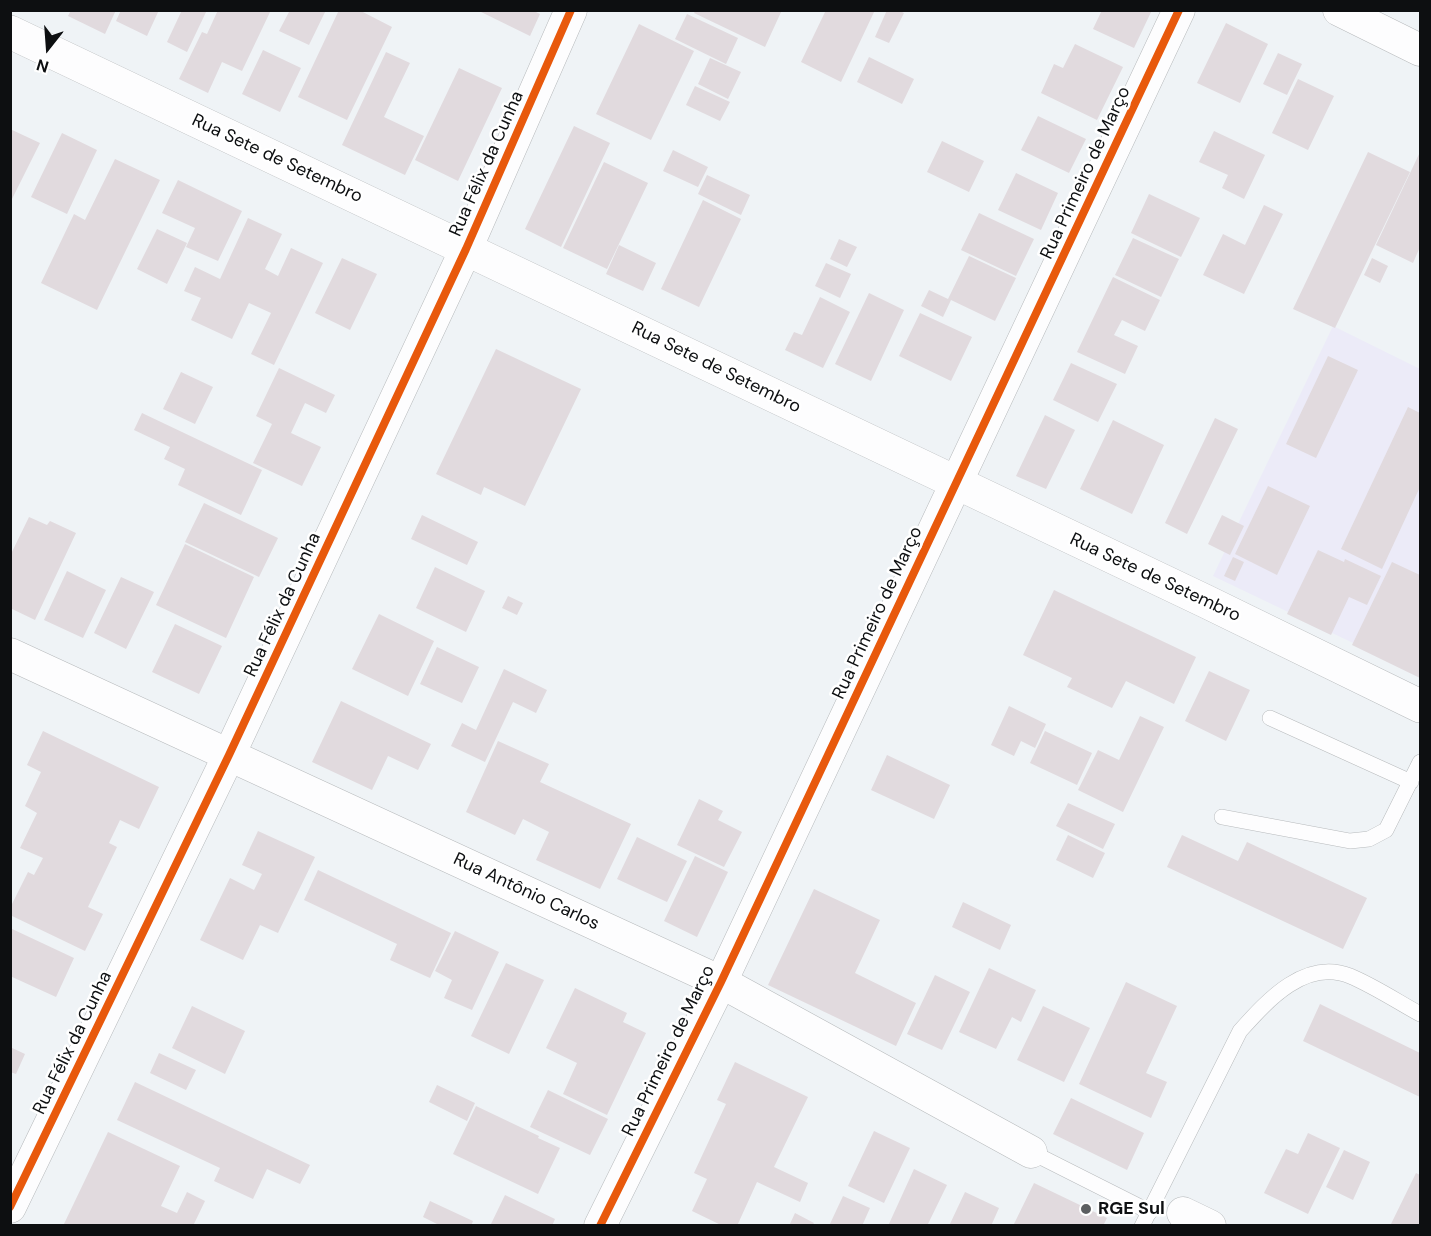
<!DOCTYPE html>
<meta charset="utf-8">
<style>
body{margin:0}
#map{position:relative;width:1431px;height:1236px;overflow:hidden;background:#eff3f6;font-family:"DM Sans",sans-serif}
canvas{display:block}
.frame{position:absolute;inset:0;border:12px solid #0d0f11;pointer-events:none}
.north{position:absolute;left:18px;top:18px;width:60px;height:60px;-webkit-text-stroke:4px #fff;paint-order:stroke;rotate:197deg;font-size:16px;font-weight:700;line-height:24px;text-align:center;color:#0d0f11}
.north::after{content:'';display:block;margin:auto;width:21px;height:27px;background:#0d0f11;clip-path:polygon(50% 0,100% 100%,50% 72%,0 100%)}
</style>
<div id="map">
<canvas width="1431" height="1236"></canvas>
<div class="frame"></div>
<div class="north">N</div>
</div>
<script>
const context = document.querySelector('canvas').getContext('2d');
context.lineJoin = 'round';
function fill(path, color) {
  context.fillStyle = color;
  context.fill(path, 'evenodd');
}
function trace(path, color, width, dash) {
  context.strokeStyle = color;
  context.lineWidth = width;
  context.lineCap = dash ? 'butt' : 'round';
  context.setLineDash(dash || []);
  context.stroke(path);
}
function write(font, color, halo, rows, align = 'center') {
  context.font = font + ' "DM Sans",sans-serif';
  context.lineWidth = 5;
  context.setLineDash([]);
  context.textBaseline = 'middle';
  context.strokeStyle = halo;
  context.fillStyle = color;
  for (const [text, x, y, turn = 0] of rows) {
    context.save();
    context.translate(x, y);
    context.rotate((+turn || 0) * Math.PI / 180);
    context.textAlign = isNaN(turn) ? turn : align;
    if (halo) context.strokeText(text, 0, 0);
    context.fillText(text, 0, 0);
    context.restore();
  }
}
const commercial = new Path2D(`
 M 1333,326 L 1420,369 L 1420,675 L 1213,576 Z`);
const building = new Path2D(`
 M 71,10 L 116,10 L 105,34 L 68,16 Z
 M 121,10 L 159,10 L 147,36 L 116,21 Z
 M 182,10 L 207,10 L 187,52 L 167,42 Z
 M 218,10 L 271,10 L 242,71 L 222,62 L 208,93 L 179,79 L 202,32 L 207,34 Z
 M 290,10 L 326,10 L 309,45 L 279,31 Z
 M 339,10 L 359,10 L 392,27 L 347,120 L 298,97 Z
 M 477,10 L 532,10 L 540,14 L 530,36 Z
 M 696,10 L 782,10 L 765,47 L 694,13 Z
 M 826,10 L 875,10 L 841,82 L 801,62 Z
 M 887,10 L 898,10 L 904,13 L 889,43 L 875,37 Z
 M 1102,10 L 1152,10 L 1134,48 L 1093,29 Z
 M 687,14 L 738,38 L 726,64 L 675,39 Z
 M 1226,23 L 1268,44 L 1240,103 L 1197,83 Z
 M 639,24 L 694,51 L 651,140 L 596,114 Z
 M 1075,44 L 1123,67 L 1097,120 L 1041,93 L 1054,64 L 1063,68 Z
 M 263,50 L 301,68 L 280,112 L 242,94 Z
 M 386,52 L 410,63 L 384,117 L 424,136 L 405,175 L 342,145 Z
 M 1278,53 L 1302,64 L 1287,95 L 1263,84 Z
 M 869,57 L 914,79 L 902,104 L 857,82 Z
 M 710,58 L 741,72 L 728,99 L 698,84 Z
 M 459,68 L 502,88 L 458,181 L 415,160 Z
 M 1298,79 L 1334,96 L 1308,150 L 1272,133 Z
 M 695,86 L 730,102 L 720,121 L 686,105 Z
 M 1038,116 L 1086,139 L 1069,173 L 1021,150 Z
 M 574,126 L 610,143 L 561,247 L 525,229 Z
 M 10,129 L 40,143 L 10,203 Z
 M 1214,131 L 1265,155 L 1244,199 L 1222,188 L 1228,175 L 1199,162 Z
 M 62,133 L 97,150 L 67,214 L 31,197 Z
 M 942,141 L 984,161 L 969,192 L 927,172 Z
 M 673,150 L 708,167 L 698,187 L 663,171 Z
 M 1368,152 L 1410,172 L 1335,328 L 1293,309 Z
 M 1420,152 L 1420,247 L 1413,263 L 1376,245 Z
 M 115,159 L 160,180 L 97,310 L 41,283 L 74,214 L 85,220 Z
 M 604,162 L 648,183 L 607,269 L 563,248 Z
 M 1016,173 L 1058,193 L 1041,230 L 998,210 Z
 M 707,175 L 750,195 L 741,215 L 698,194 Z
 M 178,180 L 242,211 L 218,261 L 186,247 L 195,228 L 162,213 Z
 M 1149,194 L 1200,218 L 1181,257 L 1131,233 Z
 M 703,200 L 741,219 L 699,307 L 661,289 Z
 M 1264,205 L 1283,214 L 1244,294 L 1203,275 L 1223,234 L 1245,245 Z
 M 979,213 L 1034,239 L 1016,276 L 961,250 Z
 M 248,218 L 282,234 L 265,269 L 278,276 L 291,248 L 323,263 L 274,365 L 251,354 L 271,313 L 249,303 L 232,339 L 191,320 L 201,298 L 184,291 L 195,267 L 220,279 Z
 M 157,229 L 187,243 L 167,284 L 137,269 Z
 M 1133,238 L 1179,259 L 1161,297 L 1115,275 Z
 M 839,239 L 857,247 L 847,267 L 830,259 Z
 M 619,245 L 656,263 L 643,291 L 606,274 Z
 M 969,256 L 1016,278 L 995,321 L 951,300 L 943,317 L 921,306 L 929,290 L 948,299 Z
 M 342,258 L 377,274 L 350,330 L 315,313 Z
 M 1372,258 L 1388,266 L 1380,283 L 1364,275 Z
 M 826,263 L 851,274 L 840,298 L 815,286 Z
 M 1113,277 L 1160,300 L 1145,331 L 1122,320 L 1114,335 L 1138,346 L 1125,374 L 1077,352 Z
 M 869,293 L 904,310 L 871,381 L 835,364 Z
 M 820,297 L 850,312 L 823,368 L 785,350 L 794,332 L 802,335 Z
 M 920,313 L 972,337 L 951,381 L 899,356 Z
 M 496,349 L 581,389 L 525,506 L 484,487 L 481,495 L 436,474 Z
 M 1328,356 L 1358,370 L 1316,458 L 1286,444 Z
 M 1071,363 L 1117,384 L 1098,422 L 1053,400 Z
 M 279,368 L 335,395 L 326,413 L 305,403 L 291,433 L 321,447 L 302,486 L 253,463 L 272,424 L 256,416 Z
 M 181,372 L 213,387 L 195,424 L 163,409 Z
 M 1408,407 L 1420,413 L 1420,487 L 1382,569 L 1341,549 Z
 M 142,413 L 262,470 L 241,515 L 178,485 L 185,469 L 164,459 L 170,447 L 134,430 Z
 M 1045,415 L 1075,430 L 1046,489 L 1016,476 Z
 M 1215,418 L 1238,429 L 1187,534 L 1165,523 Z
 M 1113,420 L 1164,445 L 1132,514 L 1080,489 Z
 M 1268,486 L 1310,506 L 1277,575 L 1235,554 Z
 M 204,503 L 278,538 L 259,577 L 185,542 Z
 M 422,515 L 478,542 L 467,565 L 411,539 Z
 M 1222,515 L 1244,526 L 1230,555 L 1208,544 Z
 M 29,517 L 47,525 L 50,521 L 76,533 L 35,620 L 10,608 L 10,556 Z
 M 185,544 L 254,577 L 226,638 L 156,605 Z
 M 1318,550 L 1344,562 L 1345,559 L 1381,576 L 1367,605 L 1349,597 L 1331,635 L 1287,614 Z
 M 1233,557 L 1244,562 L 1235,581 L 1224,576 Z
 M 1392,562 L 1420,575 L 1420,678 L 1352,645 Z
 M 435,567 L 485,591 L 466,632 L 416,608 Z
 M 67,571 L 106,590 L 83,638 L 44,620 Z
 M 121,577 L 154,592 L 126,649 L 94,633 Z
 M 1054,590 L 1196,657 L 1174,704 L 1126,681 L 1112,708 L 1067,687 L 1072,678 L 1023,655 Z
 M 508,596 L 523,603 L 517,615 L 502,608 Z
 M 379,614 L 434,641 L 408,696 L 352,669 Z
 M 175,624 L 222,646 L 199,694 L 152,672 Z
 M 437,647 L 479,667 L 462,703 L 420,684 Z
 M 504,669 L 547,690 L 536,713 L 513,702 L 485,762 L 451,746 L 462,723 L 476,730 Z
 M 1209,671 L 1250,690 L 1226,741 L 1185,721 Z
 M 341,701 L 431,744 L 418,770 L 388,756 L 372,790 L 312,762 Z
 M 1009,706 L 1046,724 L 1035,748 L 1021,741 L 1014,756 L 991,745 Z
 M 1140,716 L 1164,727 L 1123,812 L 1078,790 L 1098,750 L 1119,760 Z
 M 43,731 L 159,787 L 139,829 L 120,820 L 109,843 L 117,847 L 88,907 L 103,914 L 85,951 L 10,915 L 10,908 L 28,872 L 34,875 L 43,858 L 20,848 L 37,813 L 25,806 L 41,772 L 27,765 Z
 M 1045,731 L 1092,753 L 1077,785 L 1030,763 Z
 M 498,741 L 549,764 L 540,782 L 631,824 L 600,889 L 536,860 L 549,832 L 523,819 L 515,835 L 466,812 Z
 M 887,755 L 950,785 L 934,819 L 871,790 Z
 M 699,799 L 723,811 L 718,820 L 742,832 L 724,867 L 677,845 Z
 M 1068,803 L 1115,824 L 1103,849 L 1056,826 Z
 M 258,831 L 315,857 L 278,933 L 260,925 L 243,960 L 200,940 L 230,878 L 254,890 L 262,874 L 242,865 Z
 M 1068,835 L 1105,853 L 1093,878 L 1056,860 Z
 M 1182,835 L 1238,861 L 1247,842 L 1367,898 L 1343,949 L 1167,867 Z
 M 637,837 L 687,861 L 667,902 L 617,879 Z
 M 695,856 L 728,872 L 697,937 L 664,921 Z
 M 318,870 L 451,933 L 430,978 L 390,960 L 397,944 L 304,900 Z
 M 814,889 L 880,920 L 855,973 L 916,1003 L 896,1046 L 768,985 Z
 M 963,902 L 1011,925 L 1000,950 L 952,927 Z
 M 10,928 L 74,958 L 56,997 L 10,976 Z
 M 455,931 L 499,952 L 472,1010 L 444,998 L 452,980 L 435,971 Z
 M 506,963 L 544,980 L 509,1054 L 471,1036 Z
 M 989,968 L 1036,990 L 1021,1022 L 1012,1017 L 996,1049 L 959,1032 Z
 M 935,975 L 970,992 L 942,1050 L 907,1034 Z
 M 1126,982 L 1177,1006 L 1146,1073 L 1167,1082 L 1151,1118 L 1079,1084 Z
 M 575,988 L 627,1013 L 623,1022 L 646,1033 L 607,1115 L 563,1094 L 577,1063 L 546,1048 Z
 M 1320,1004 L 1420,1053 L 1420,1097 L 1303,1041 Z
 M 192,1006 L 245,1031 L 225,1074 L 172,1048 Z
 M 1043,1006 L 1090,1028 L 1064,1082 L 1017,1060 Z
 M 10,1047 L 25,1054 L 16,1074 L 10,1072 Z
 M 159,1053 L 196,1070 L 186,1090 L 150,1073 Z
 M 735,1062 L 808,1097 L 774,1167 L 808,1183 L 800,1202 L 757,1182 L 737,1226 L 723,1226 L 692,1211 L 707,1179 L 694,1173 L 726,1104 L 717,1100 Z
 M 135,1082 L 310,1165 L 300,1184 L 267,1169 L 253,1199 L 214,1181 L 220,1168 L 117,1120 Z
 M 437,1085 L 475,1103 L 467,1121 L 429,1102 Z
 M 548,1090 L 608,1119 L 590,1155 L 530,1127 Z
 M 1071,1098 L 1144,1133 L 1127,1170 L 1053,1134 Z
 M 476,1106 L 539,1136 L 538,1138 L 560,1148 L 538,1194 L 453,1154 Z
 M 874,1131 L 910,1148 L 884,1203 L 848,1186 Z
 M 108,1132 L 180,1166 L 161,1206 L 177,1213 L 187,1192 L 205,1201 L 193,1226 L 63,1226 Z
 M 1308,1133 L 1340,1148 L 1308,1214 L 1264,1193 L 1286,1149 L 1298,1154 Z
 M 1344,1150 L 1370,1162 L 1353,1200 L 1326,1187 Z
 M 914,1169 L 947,1185 L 927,1226 L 888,1226 Z
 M 1416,1173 L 1420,1175 L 1420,1226 L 1390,1226 Z
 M 1034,1183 L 1107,1218 L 1103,1226 L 1013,1226 Z
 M 965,1192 L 999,1208 L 991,1226 L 949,1226 Z
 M 505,1195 L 555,1219 L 552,1226 L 490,1226 Z
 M 843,1196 L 870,1208 L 862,1226 L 829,1226 Z
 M 430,1201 L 473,1221 L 471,1226 L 441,1226 L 423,1217 Z
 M 795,1213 L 814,1223 L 812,1226 L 789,1226 Z`);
const service = new Path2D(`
 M 1270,718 L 1411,782
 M 1222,817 L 1350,841 L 1369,839 L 1386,830 L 1420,762
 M 1031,1152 L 1150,1212
 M 1142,1226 L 1240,1031 C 1267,1001 1305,958 1350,976 C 1374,986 1398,1002 1420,1014`);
const minor = new Path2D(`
 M 1339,10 L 1420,50
 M 10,654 L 721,982 L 1031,1152
 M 10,1207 L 229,755 L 466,249 L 571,10
 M 1183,1213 L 1210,1226
 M 600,1226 L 721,982 L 1179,10`);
const secondary = new Path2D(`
 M 10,32 L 1205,601 L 1420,706`);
const cycleway = new Path2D(`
 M 10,1207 L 229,755 L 466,249 L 571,10
 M 600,1226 L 721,982 L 1179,10`);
const markers = [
 [1086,1209,6,"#5c5f61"]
];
const streetNames = [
 ["Rua Sete de Setembro",277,159,25],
 ["Rua Félix da Cunha",487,164,-66],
 ["Rua Primeiro de Março",1086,173,-65],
 ["Rua Sete de Setembro",716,368,26],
 ["Rua Sete de Setembro",1155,578,25],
 ["Rua Félix da Cunha",283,605,-65],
 ["Rua Primeiro de Março",878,613,-65],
 ["Rua Antônio Carlos",526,892,25],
 ["Rua Félix da Cunha",73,1043,-64],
 ["Rua Primeiro de Março",669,1051,-64]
];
const poiNames = [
 ["RGE Sul",1098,1209]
];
fill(commercial, '#ecebf8');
fill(building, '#e1dade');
trace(service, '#b7babc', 16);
trace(minor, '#b7babc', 33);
trace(secondary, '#b7babc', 34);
trace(service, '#fdfdfe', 15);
trace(minor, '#fdfdfe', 32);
trace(secondary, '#fdfdfe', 33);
trace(cycleway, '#e8590c', 8);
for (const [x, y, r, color] of markers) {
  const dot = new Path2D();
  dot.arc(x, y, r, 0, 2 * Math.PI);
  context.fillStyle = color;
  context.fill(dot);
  trace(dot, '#fff', 2);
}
write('18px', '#0d0f11', '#fff', streetNames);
write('bold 18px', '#0d0f11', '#fff', poiNames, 'left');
</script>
